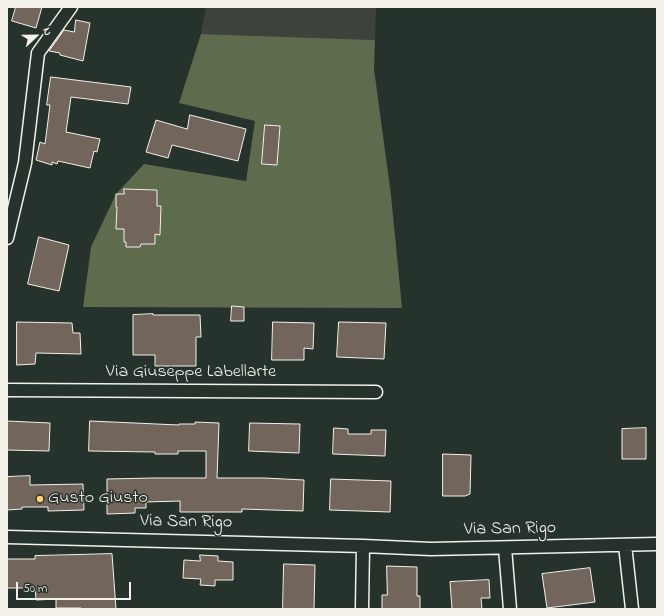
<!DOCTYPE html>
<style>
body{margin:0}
#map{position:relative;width:664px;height:616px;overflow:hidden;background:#26332d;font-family:"Indie Flower",sans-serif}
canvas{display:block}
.frame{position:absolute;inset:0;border:8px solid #f4f1e8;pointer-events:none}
.north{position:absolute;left:16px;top:16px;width:40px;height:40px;-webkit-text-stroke:3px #26332d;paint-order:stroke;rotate:68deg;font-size:11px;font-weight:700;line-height:16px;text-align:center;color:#f4f1e8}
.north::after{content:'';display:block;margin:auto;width:14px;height:18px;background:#f4f1e8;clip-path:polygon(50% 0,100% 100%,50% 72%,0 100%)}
.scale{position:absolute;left:16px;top:582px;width:115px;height:18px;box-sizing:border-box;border:2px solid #f4f1e8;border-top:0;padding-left:5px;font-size:12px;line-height:14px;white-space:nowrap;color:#f4f1e8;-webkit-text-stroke:3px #26332d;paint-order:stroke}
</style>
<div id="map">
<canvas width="664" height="616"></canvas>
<div class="frame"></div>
<div class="north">N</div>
<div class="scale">50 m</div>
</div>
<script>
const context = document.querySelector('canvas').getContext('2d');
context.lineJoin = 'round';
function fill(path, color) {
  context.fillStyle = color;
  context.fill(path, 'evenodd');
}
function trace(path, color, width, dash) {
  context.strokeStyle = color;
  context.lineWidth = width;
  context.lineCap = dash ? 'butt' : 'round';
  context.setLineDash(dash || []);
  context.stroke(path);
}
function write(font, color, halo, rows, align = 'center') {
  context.font = font + ' "Indie Flower",sans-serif';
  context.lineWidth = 3;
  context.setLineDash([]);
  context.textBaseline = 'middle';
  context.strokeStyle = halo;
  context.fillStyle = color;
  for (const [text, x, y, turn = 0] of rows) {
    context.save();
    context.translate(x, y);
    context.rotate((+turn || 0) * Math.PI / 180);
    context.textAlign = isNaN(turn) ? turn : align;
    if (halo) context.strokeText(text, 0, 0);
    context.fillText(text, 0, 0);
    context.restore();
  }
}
const built = new Path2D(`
 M 206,7 L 376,7 L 375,40 L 201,34 Z`);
const green = new Path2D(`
 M 201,34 L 375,40 L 374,69 L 391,195 L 402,308 L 83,307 L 91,247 L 116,194 L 144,164 L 246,181 L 255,121 L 179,103 Z`);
const building = new Path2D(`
 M 16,7 L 42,7 L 36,28 L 12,21 Z
 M 76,20 L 90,23 L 83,61 L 60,55 L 60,53 L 49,51 L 64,30 L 74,32 Z
 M 51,77 L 131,87 L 128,104 L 71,97 L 66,132 L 100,139 L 97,152 L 94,151 L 90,168 L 58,161 L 57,164 L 52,162 L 52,165 L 36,160 L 40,142 L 45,144 L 50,105 L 47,105 Z
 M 190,115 L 246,129 L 238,161 L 172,145 L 168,158 L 146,152 L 156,120 L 187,129 Z
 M 265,125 L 280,126 L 277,165 L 262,164 Z
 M 124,189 L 157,190 L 157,206 L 161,206 L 160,235 L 155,234 L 155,244 L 141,244 L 140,247 L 126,247 L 126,242 L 124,242 L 124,229 L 116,229 L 117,207 L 116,207 L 116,194 L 124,194 Z
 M 39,237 L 69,245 L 59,291 L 28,284 Z
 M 232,306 L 244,307 L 244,321 L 231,321 Z
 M 153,314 L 153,315 L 200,315 L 201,337 L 196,337 L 196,366 L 155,366 L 155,355 L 133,355 L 133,315 Z
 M 17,322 L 72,323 L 73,333 L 80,333 L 81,354 L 36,353 L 35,364 L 17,365 Z
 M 273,322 L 314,323 L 313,349 L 304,348 L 304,360 L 272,360 Z
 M 339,322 L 386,323 L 384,359 L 337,357 Z
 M 7,421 L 50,423 L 49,451 L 7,450 Z
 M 90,421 L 179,425 L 179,424 L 195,424 L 195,422 L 219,423 L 217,478 L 264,478 L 304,480 L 303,511 L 242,509 L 242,512 L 180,512 L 180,501 L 146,502 L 146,508 L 135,508 L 135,513 L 107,514 L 107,479 L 153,478 L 206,478 L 206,451 L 178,451 L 178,454 L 155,454 L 155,452 L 89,451 Z
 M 250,423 L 300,424 L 299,453 L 249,451 Z
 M 334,428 L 348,429 L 348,434 L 371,434 L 371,430 L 386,430 L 385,456 L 333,454 Z
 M 646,428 L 646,459 L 622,459 L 622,429 Z
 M 443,454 L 471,455 L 470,494 L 465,496 L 443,496 Z
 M 30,476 L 30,485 L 83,484 L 84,510 L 48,511 L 48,507 L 22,507 L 22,509 L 7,510 L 7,477 Z
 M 331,479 L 391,481 L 390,512 L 330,510 Z
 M 112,554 L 116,609 L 81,609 L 81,608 L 56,608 L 56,599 L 36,600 L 35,588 L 7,588 L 7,559 L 35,559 L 35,556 Z
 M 200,555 L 218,556 L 218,561 L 233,562 L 233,580 L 215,580 L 215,586 L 200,585 L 201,579 L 183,578 L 184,560 L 200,561 Z
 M 284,564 L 315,565 L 314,609 L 283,609 Z
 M 387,566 L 417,567 L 417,596 L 420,596 L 420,609 L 382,609 L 382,595 L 387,595 Z
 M 590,568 L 595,602 L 547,608 L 542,574 Z
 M 489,580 L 490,598 L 481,598 L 482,609 L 452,609 L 450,582 Z`);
const minor = new Path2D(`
 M 7,238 L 25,163 L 38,53 L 71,7
 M 7,390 L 376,392
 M 7,537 L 363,546 L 431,549 L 657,544
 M 625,545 L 632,609
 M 505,548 L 510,609
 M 362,609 L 363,546`);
const markers = [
 [40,499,4,"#ffd166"]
];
const streetNames = [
 ["Via Giuseppe Labellarte",191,373],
 ["Via San Rigo",186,523,1],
 ["Via San Rigo",510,530,-1]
];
const poiNames = [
 ["Gusto Giusto",48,499]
];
fill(built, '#3d423b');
fill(green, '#5e6b4d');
fill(building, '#72665c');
trace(building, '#f4f1e8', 1);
trace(minor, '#f4f1e8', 15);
trace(minor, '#26332d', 12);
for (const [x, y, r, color] of markers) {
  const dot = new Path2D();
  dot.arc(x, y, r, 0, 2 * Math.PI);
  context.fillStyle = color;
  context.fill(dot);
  trace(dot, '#26332d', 1.5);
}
write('18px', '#f4f1e8', '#26332d', streetNames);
write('18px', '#f4f1e8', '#26332d', poiNames, 'left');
</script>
